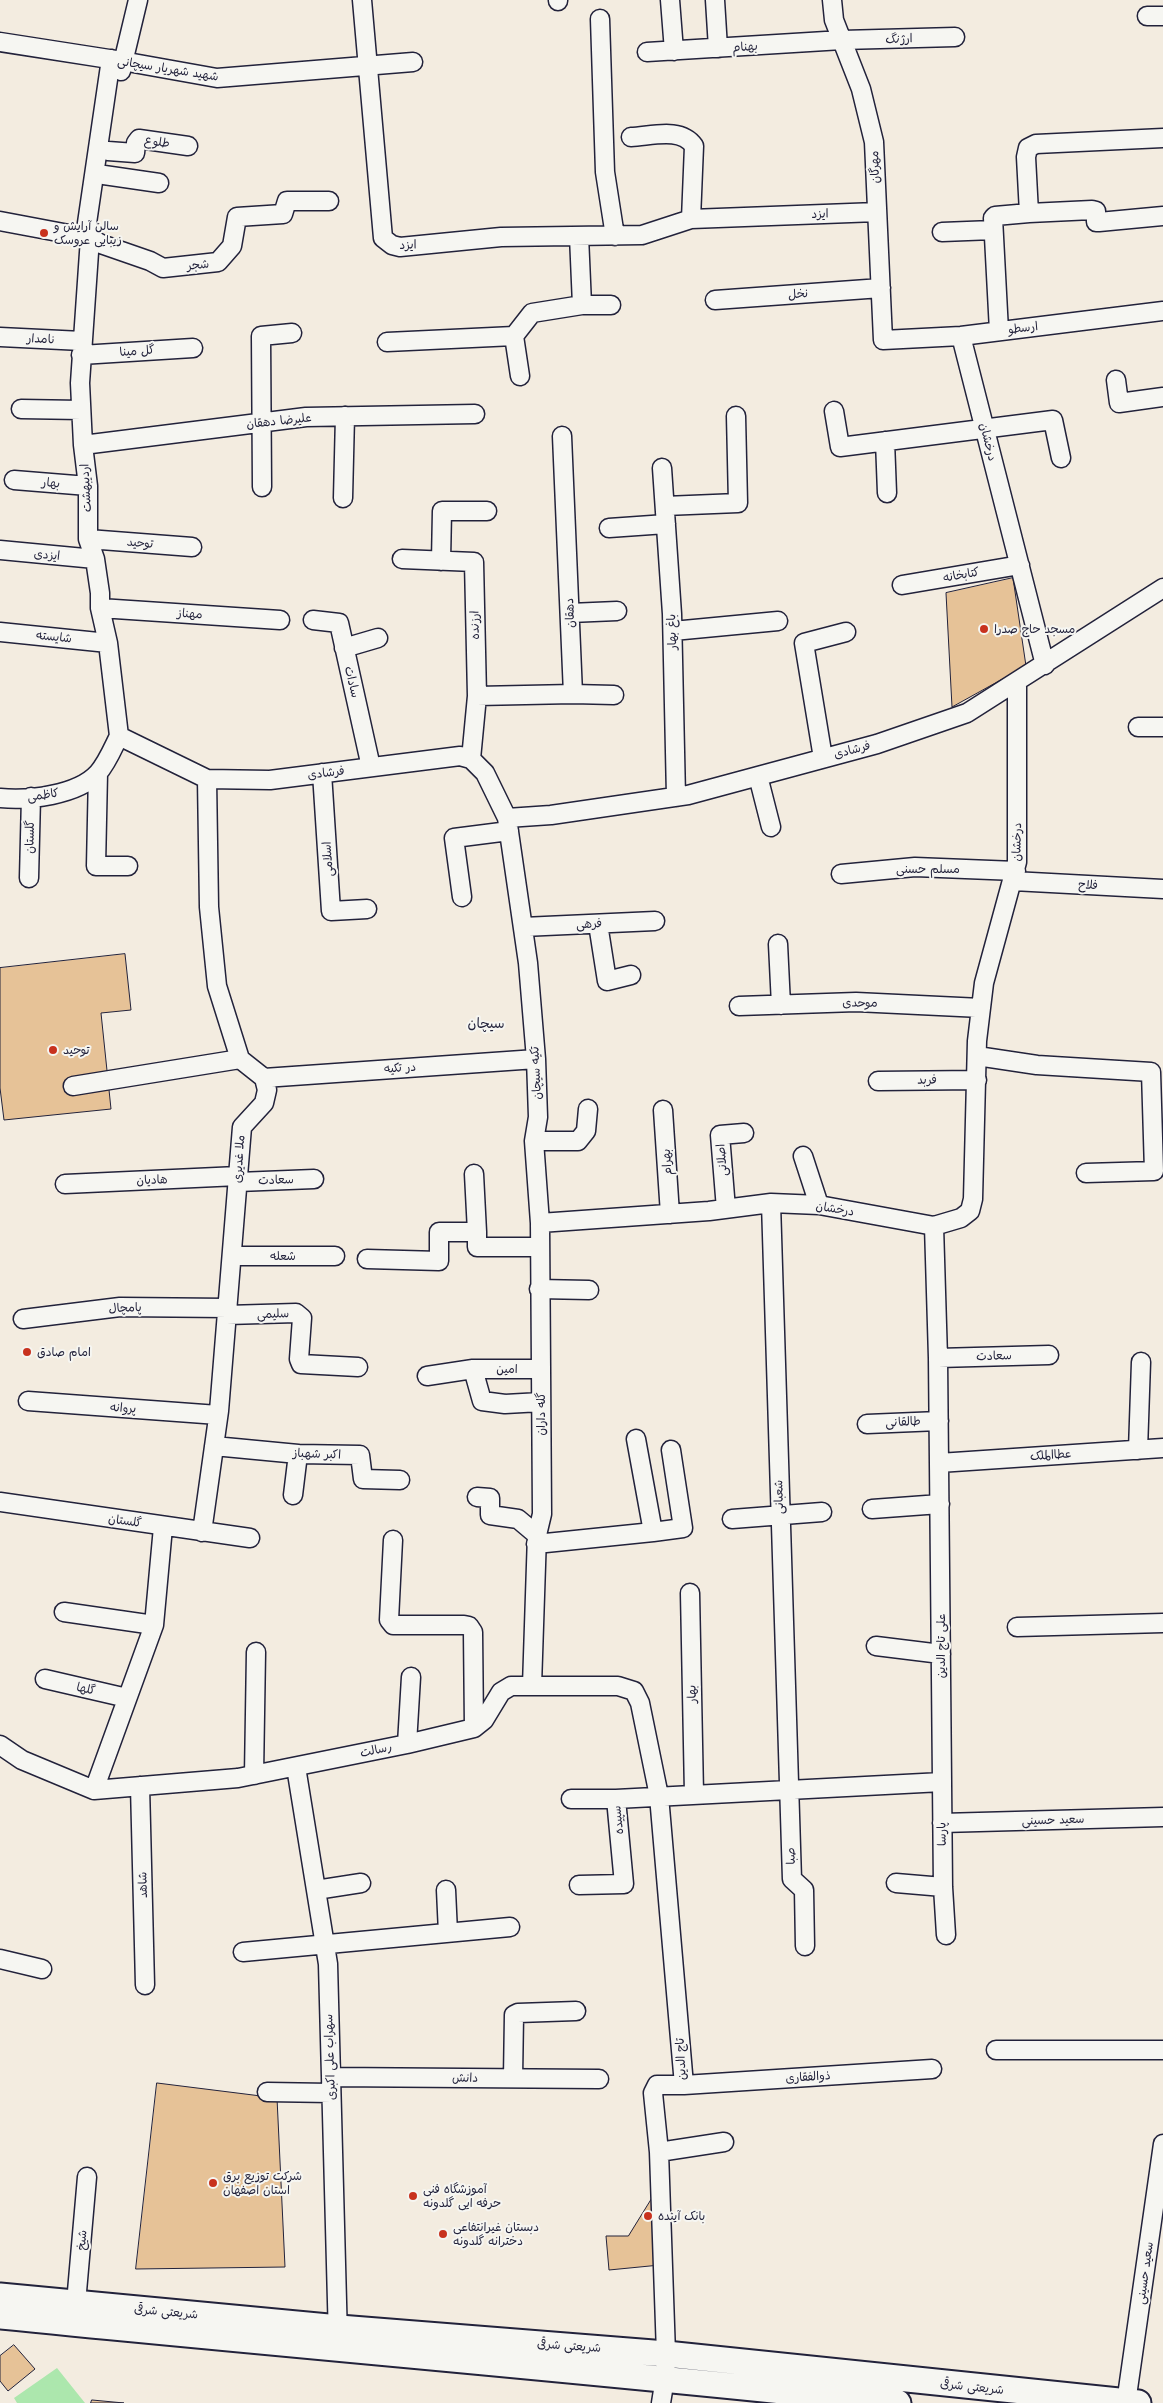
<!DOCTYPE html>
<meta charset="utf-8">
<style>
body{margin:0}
canvas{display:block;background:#f3ece0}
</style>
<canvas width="1163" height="2403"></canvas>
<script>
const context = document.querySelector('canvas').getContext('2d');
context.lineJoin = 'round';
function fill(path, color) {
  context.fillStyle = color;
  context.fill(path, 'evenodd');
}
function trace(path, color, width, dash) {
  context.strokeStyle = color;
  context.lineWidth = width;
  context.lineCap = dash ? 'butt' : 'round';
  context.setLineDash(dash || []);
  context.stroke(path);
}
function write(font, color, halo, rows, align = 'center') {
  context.font = font + ' Mali,"Playpen Sans Arabic",sans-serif';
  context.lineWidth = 4;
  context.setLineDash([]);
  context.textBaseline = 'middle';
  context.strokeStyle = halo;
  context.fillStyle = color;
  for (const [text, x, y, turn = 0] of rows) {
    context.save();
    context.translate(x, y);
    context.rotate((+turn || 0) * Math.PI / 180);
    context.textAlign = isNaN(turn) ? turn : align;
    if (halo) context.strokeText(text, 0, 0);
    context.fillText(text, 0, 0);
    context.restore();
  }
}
const green = new Path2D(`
 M 57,2368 L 85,2403 L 17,2403 L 14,2398 Z`);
const building = new Path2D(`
 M 1013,578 L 1026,666 L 952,707 L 946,593 Z
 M 125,954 L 131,1010 L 101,1013 L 111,1109 L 4,1120 L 0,1088 L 0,968 Z
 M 157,2083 L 277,2098 L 285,2267 L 136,2269 Z
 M 654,2195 L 660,2265 L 609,2270 L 606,2236 L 628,2236 Z
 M 14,2345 L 35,2369 L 8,2391 L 0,2381 L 0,2356 Z
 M 92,2400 L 124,2403 L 91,2403 Z`);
const street = new Path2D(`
 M 362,0 L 383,238 L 392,245 L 400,247 L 501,237 L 642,235 L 691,219 L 877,212
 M 558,0 L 558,1
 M 670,0 L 674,51
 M 715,0 L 718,48
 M 832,0 L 834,20 L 861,89 L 874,142 L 883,340 L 961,336 L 1163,311
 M 1147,16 L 1163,16
 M 600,19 L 605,172 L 615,236
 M 0,42 L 122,61 L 217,78 L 413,62
 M 647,52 L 842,40 L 955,37
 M 111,59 L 87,223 L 90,238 L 80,383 L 83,445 L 88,486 L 88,539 L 95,559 L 100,593 L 100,608 L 108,643 L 119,736
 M 121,71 L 138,0
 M 631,137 C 652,136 681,127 694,146 L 691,219
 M 108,151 L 135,153 L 136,143 L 139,139 L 188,146
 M 104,175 L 159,183
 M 1029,213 L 1092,210 L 1096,211 L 1096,222 L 1099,222 L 1163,216
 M 0,221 L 90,238 L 101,244 L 150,261 L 163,268 L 218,262 L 232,246 L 237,217 L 283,214 L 287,201 L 329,201
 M 942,232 L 993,230
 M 715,300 L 881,288
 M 582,305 L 611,305
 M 999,331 L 993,218 L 995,216 L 1029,213 L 1026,157 L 1028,148 L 1036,144 L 1163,138
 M 514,336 L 520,376
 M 961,336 L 1045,665
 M 0,337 L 82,341
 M 387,342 L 514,336 L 532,313 L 582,305 L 579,236
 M 81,355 L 193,348
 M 1116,380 L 1119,403 L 1163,397
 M 21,409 L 81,410
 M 834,411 L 840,447 L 1053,420 L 1061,458
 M 885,441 L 887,493
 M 83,445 L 306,417 L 475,414
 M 662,468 L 672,614 L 676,797
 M 14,480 L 88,486
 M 262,487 L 261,336 L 292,333
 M 343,498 L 345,416
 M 665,506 L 738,503 L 736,416
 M 609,528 L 666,524
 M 88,539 L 192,547
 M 0,550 L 95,559
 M 402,559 L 474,562 L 477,696 L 471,759
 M 441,561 L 442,511 L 487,511
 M 902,585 L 1020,565
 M 100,608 L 280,620
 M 570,613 L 617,611
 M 313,620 L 339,623 L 371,767
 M 673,631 L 778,621
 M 0,632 L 108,643
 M 344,648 L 378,638
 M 573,694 L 614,695
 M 477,696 L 573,694 L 562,436
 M 1138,727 L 1163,727
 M 119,736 L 207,779 L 270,780 L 460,756 L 471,759 L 485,773 L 507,818 L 528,963 L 536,1059 L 538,1117 L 534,1141 L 540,1223 L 542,1514 L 537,1535 L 532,1686
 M 823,758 L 804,643 L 846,632
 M 98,773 L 96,866 L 128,866
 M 322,773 L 331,911 L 367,909
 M 758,776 L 771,827
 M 0,798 C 28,801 78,795 98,773 C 107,763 113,748 119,736
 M 507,818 L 551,815 L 688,795 L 877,744 L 967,713 L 1163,588
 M 841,874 L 915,867 L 1016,871
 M 29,878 L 31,797
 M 1013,881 L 1163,889
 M 462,897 L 454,838 L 509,831
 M 598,924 L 607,981 L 631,975
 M 523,927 L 655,921
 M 778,944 L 781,1005
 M 739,1006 L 856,1002 L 981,1008
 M 977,1056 L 1037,1065 L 1151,1072 L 1154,1171 L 1086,1173
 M 264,1078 L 536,1059
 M 878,1081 L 977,1080
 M 73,1086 L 240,1059
 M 663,1110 L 670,1214
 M 534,1141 L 578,1141 L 586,1131 L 588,1109
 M 803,1156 L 819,1205
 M 474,1174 L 477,1232
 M 238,1182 L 314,1179
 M 65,1184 L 238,1176
 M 771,1203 L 792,1879 L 804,1890 L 805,1946
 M 726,1209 L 720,1135 L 744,1133
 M 540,1223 L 709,1211 L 771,1203 L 819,1205 L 934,1226 L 961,1218 L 970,1211 L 973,1199 L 977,1041 L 984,983 L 1017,862 L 1017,683
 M 934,1226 L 938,1358 L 943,1887 L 946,1935
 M 232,1256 L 335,1256
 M 367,1259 L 439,1261 L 439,1232 L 477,1232 L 477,1247 L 540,1247
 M 539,1289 L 589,1290
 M 227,1315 L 296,1313 L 302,1318 L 299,1359 L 301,1364 L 358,1367
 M 23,1319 L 120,1307 L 228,1308
 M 938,1358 L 1049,1355
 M 473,1369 L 541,1369
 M 427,1376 L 473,1369 L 482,1401 L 505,1404 L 541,1402
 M 28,1401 L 218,1415
 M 867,1424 L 939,1421
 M 214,1446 L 298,1454 L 360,1455 L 363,1479 L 400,1480
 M 1138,1450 L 1141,1362
 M 939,1463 L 1163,1448
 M 293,1495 L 298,1454
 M 477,1497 L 490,1498 L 490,1515 L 518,1519 L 537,1535
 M 0,1502 L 250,1538
 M 872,1509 L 940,1504
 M 732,1519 L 822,1512
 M 202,1532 L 219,1411 L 242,1127 L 264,1103 L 267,1090 L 264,1078 L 240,1059 L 217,986 L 209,907 L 207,779
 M 653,1532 L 683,1528 L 671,1450
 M 393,1540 L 389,1620 L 393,1625 L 464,1625 L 469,1626 L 473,1632 L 474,1728
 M 536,1544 L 653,1532 L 636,1439
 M 690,1593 L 694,1794
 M 64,1612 L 154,1625
 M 1017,1627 L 1163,1623
 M 876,1646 L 941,1654
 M 45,1679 L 127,1698
 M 407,1744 L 411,1677
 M 0,1745 L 22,1760 L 94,1790 L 238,1778 L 407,1744 L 474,1728 L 484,1720 L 501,1692 L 511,1686 L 618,1686 L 634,1691 L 640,1703 L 659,1796 L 684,2085 L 657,2085 L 653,2093 L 659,2152 L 666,2354 L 665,2378 L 661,2403
 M 296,1767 L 328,1964 L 338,2339
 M 254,1775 L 256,1652
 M 140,1786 L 145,1985
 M 94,1790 L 154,1625 L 163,1527
 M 571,1799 L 616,1799
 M 942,1823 L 1163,1817
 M 896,1883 L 943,1887
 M 579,1885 L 624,1884 L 616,1799 L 942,1782
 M 316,1890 L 361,1883
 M 446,1890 L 448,1933
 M 243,1952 L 510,1927
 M 0,1959 L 42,1969
 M 996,2050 L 1163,2050
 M 331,2077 L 599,2079
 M 513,2078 L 514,2015 L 518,2013 L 576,2011
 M 684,2085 L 932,2069
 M 267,2092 L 331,2093
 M 659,2152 L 724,2142
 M 76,2303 L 87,2177
 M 1126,2403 L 1163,2144`);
const secondary = new Path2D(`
 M 0,2296 L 339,2328 L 666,2354 L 1138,2403
 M 0,2316 C 299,2346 599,2371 898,2403`);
const markers = [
 [44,233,5,"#c8321e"],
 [984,629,5,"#c8321e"],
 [53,1050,5,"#c8321e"],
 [27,1352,5,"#c8321e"],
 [213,2183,5,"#c8321e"],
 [413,2196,5,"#c8321e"],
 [648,2216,5,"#c8321e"],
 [443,2234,5,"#c8321e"]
];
const streetNames = [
 ["ارژنگ",899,39,-2],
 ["بهنام",745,47,-4],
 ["شهید شهریار سیچانی",168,69,9],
 ["طلوع",157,142,8],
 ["مهرگان",875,167,-92],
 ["ایزد",820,214,-2],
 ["ایزد",408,245,-2],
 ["شجر",198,265,-6],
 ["نخل",798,294,-4],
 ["ارسطو",1023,328,-7],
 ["نامدار",41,339,3],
 ["گل مینا",137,351,-4],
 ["علیرضا دهقان",279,421,-6],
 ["درخشان",988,442,76],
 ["بهار",51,483,5],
 ["اردیبهشت",86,488,-93],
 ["توحید",140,543,5],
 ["ایزدی",47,555,5],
 ["کتابخانه",961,575,-10],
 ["دهقان",570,613,-92],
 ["مهناز",190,614,4],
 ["ارزنده",475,625,-91],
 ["باغ بهار",672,632,-92],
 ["شایسته",54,637,6],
 ["سادات",352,682,77],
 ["فرشادی",852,750,-15],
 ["فرشادی",326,773,-7],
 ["کاظمی",43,795,-8],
 ["گلستان",30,837,-89],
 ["درخشان",1017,842,-89],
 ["اسلامی",328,859,-94],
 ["مسلم حسنی",928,869],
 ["فلاح",1088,885,3],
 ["فرهی",589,924,-3],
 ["موحدی",860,1003,1],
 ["در تکیه",400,1068,-4],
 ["تکیه سیچان",536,1073,-93],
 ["فربد",927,1080,-1],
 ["ملا غدیری",239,1159,-86],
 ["اصلانی",722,1160,-95],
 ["بهرام",667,1162,-94],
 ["هادیان",152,1180,-2],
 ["سعادت",276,1180,-2],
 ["درخشان",835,1209,9],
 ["شعله",283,1256],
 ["پامچال",125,1308,-2],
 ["سلیمی",273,1314,-2],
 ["سعادت",994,1356,-2],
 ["امین",507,1369],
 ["پروانه",123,1408,4],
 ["گله داران",541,1414,-90],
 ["طالقانی",903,1422,-3],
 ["اکبر شهباز",317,1454,2],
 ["عطاالملک",1051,1455,-4],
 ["شعبانی",779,1497,-92],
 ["گلستان",125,1521,8],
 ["علی تاج الدین",941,1646,-90],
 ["گلها",86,1689,13],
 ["بهار",692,1694,-91],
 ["رسالت",376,1750,-12],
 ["سپیده",618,1820,-96],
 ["سعید حسینی",1053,1820,-2],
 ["پارسا",942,1834,-91],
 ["صبا",791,1856,-92],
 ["شاهد",143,1885,-91],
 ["سهراب علی اکبری",330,2057,-92],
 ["تاج الدین",681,2059,-93],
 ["ذوالفقاری",808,2077,-4],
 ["دانش",465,2078,1],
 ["شیخ",82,2240,-85],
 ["سعید حسینی",1145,2273,-82],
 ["شریعتی شرقی",166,2312,5],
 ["شریعتی شرقی",569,2346,4],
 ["شریعتی شرقی",972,2387,6]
];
const poiNames = [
 ["سالن آرایش و",54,226],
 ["زیبایی عروسک",54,240],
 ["مسجد حاج صدرا",994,629],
 ["توحید",63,1050],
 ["امام صادق",37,1352],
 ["شرکت توزیع برق",223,2176],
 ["استان اصفهان",223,2190],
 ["آموزشگاه فنی",423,2189],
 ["حرفه ایی گلدونه",423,2203],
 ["بانک آینده",658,2216],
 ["دبستان غیرانتفاعی",453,2227],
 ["دخترانه گلدونه",453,2241]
];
const neighbourhoodNames = [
 ["سیچان",486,1024]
];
fill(green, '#ace7ad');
fill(building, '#e6c297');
trace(building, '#22223b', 1);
trace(street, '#22223b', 21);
trace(secondary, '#22223b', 29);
trace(street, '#f6f6f2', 18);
trace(secondary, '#f6f6f2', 25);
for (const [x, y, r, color] of markers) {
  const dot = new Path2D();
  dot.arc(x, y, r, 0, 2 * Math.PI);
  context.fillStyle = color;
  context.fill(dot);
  trace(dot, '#f6f6f2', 2);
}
write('12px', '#22223b', '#f6f6f2', streetNames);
write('12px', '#22223b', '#f6f6f2', poiNames, 'left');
write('14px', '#22223b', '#f6f6f2', neighbourhoodNames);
</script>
